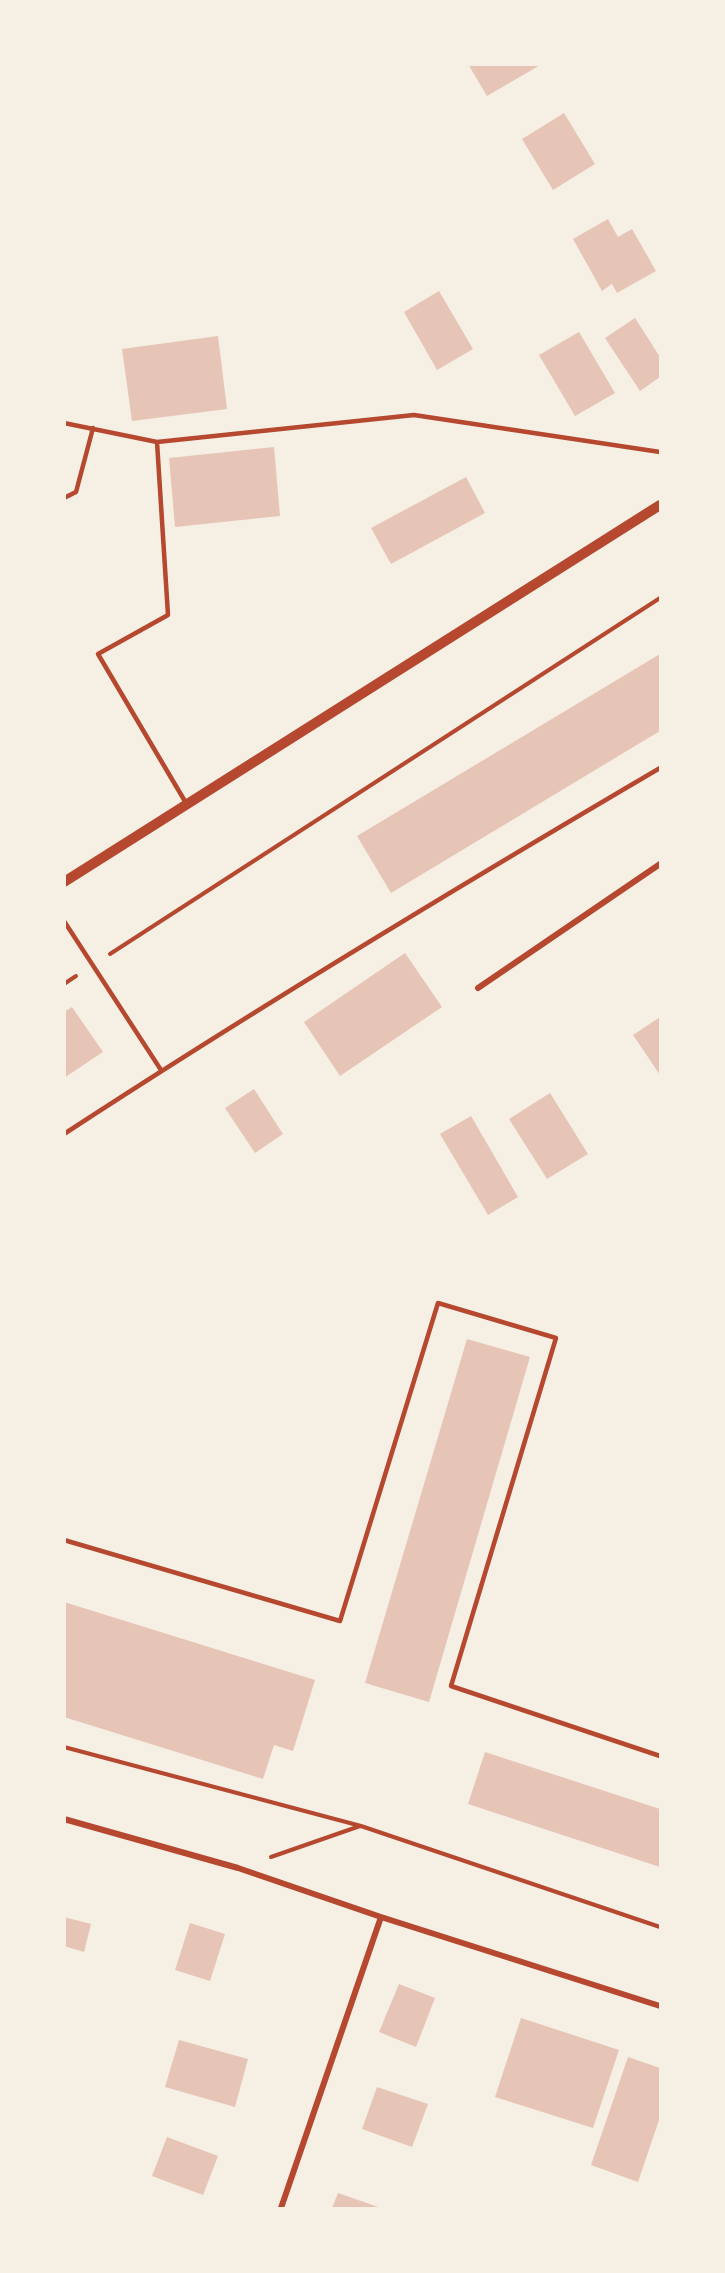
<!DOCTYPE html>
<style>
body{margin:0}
#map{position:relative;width:725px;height:2273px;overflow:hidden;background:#f6efe4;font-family:"Fira Sans",sans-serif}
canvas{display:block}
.frame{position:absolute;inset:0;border:66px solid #f6efe4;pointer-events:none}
</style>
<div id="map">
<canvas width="725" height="2273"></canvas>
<div class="frame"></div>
</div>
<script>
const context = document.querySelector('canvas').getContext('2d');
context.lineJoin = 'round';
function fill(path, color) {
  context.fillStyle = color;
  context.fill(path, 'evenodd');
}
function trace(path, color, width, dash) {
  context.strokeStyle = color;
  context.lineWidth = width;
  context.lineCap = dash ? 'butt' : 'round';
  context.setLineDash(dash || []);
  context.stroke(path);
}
const building = new Path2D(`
 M 468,64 L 542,64 L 487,96 Z
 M 564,113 L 595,164 L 553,190 L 522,139 Z
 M 608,219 L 618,237 L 632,229 L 656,271 L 617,293 L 612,284 L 602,291 L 573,239 Z
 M 439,291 L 473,349 L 437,370 L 404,312 Z
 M 635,318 L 660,357 L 660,377 L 640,391 L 605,338 Z
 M 579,332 L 615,393 L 575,416 L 539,355 Z
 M 218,336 L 227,409 L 132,421 L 122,349 Z
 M 274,447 L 280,516 L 175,527 L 169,458 Z
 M 466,477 L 485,513 L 391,564 L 371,528 Z
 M 660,654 L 660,731 L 391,893 L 357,836 Z
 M 405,953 L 442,1007 L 340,1076 L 304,1022 Z
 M 72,1007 L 103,1052 L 64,1078 L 64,1012 Z
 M 660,1017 L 660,1075 L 633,1035 Z
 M 254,1089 L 283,1134 L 255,1153 L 225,1108 Z
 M 550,1093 L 588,1154 L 547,1179 L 509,1119 Z
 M 471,1116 L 518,1197 L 488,1215 L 440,1134 Z
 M 467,1339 L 530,1357 L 429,1702 L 365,1683 Z
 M 64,1602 L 315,1680 L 293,1751 L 274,1745 L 263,1779 L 64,1717 Z
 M 485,1752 L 660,1809 L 660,1867 L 468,1804 Z
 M 64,1917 L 91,1924 L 84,1952 L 64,1946 Z
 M 190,1923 L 225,1934 L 210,1981 L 175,1970 Z
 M 399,1984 L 435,1998 L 416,2047 L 379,2032 Z
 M 521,2018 L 619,2050 L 593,2128 L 495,2097 Z
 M 179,2040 L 248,2059 L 235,2107 L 165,2087 Z
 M 628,2057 L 660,2068 L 660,2117 L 638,2182 L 591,2165 Z
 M 377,2087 L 428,2104 L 412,2147 L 362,2129 Z
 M 167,2137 L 218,2156 L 203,2195 L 152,2176 Z
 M 338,2193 L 381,2208 L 332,2208 Z`);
const path = new Path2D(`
 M 110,954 L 660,598
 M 64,984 L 76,976
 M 64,1747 L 361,1826 L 660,1927
 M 271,1857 L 360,1826`);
const service = new Path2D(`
 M 64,423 L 157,442 L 168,615 L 98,654 L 186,803
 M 157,442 L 414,415 L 660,452
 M 64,498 L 76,492 L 93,428
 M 64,921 L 161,1070
 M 64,1134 C 260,1006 459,886 660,768
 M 64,1540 L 340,1621 L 438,1303 L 556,1338 L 451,1686 L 660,1756`);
const minor = new Path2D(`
 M 478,988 L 660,864
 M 64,1819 L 238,1868 L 381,1917 L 660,2006
 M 281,2208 L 381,1917`);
const tertiary = new Path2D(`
 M 64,882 L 660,505`);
fill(building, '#e6c5b7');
trace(path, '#b5482f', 4);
trace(service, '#b5482f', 4.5);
trace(minor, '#b5482f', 6);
trace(tertiary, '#b5482f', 10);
</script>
